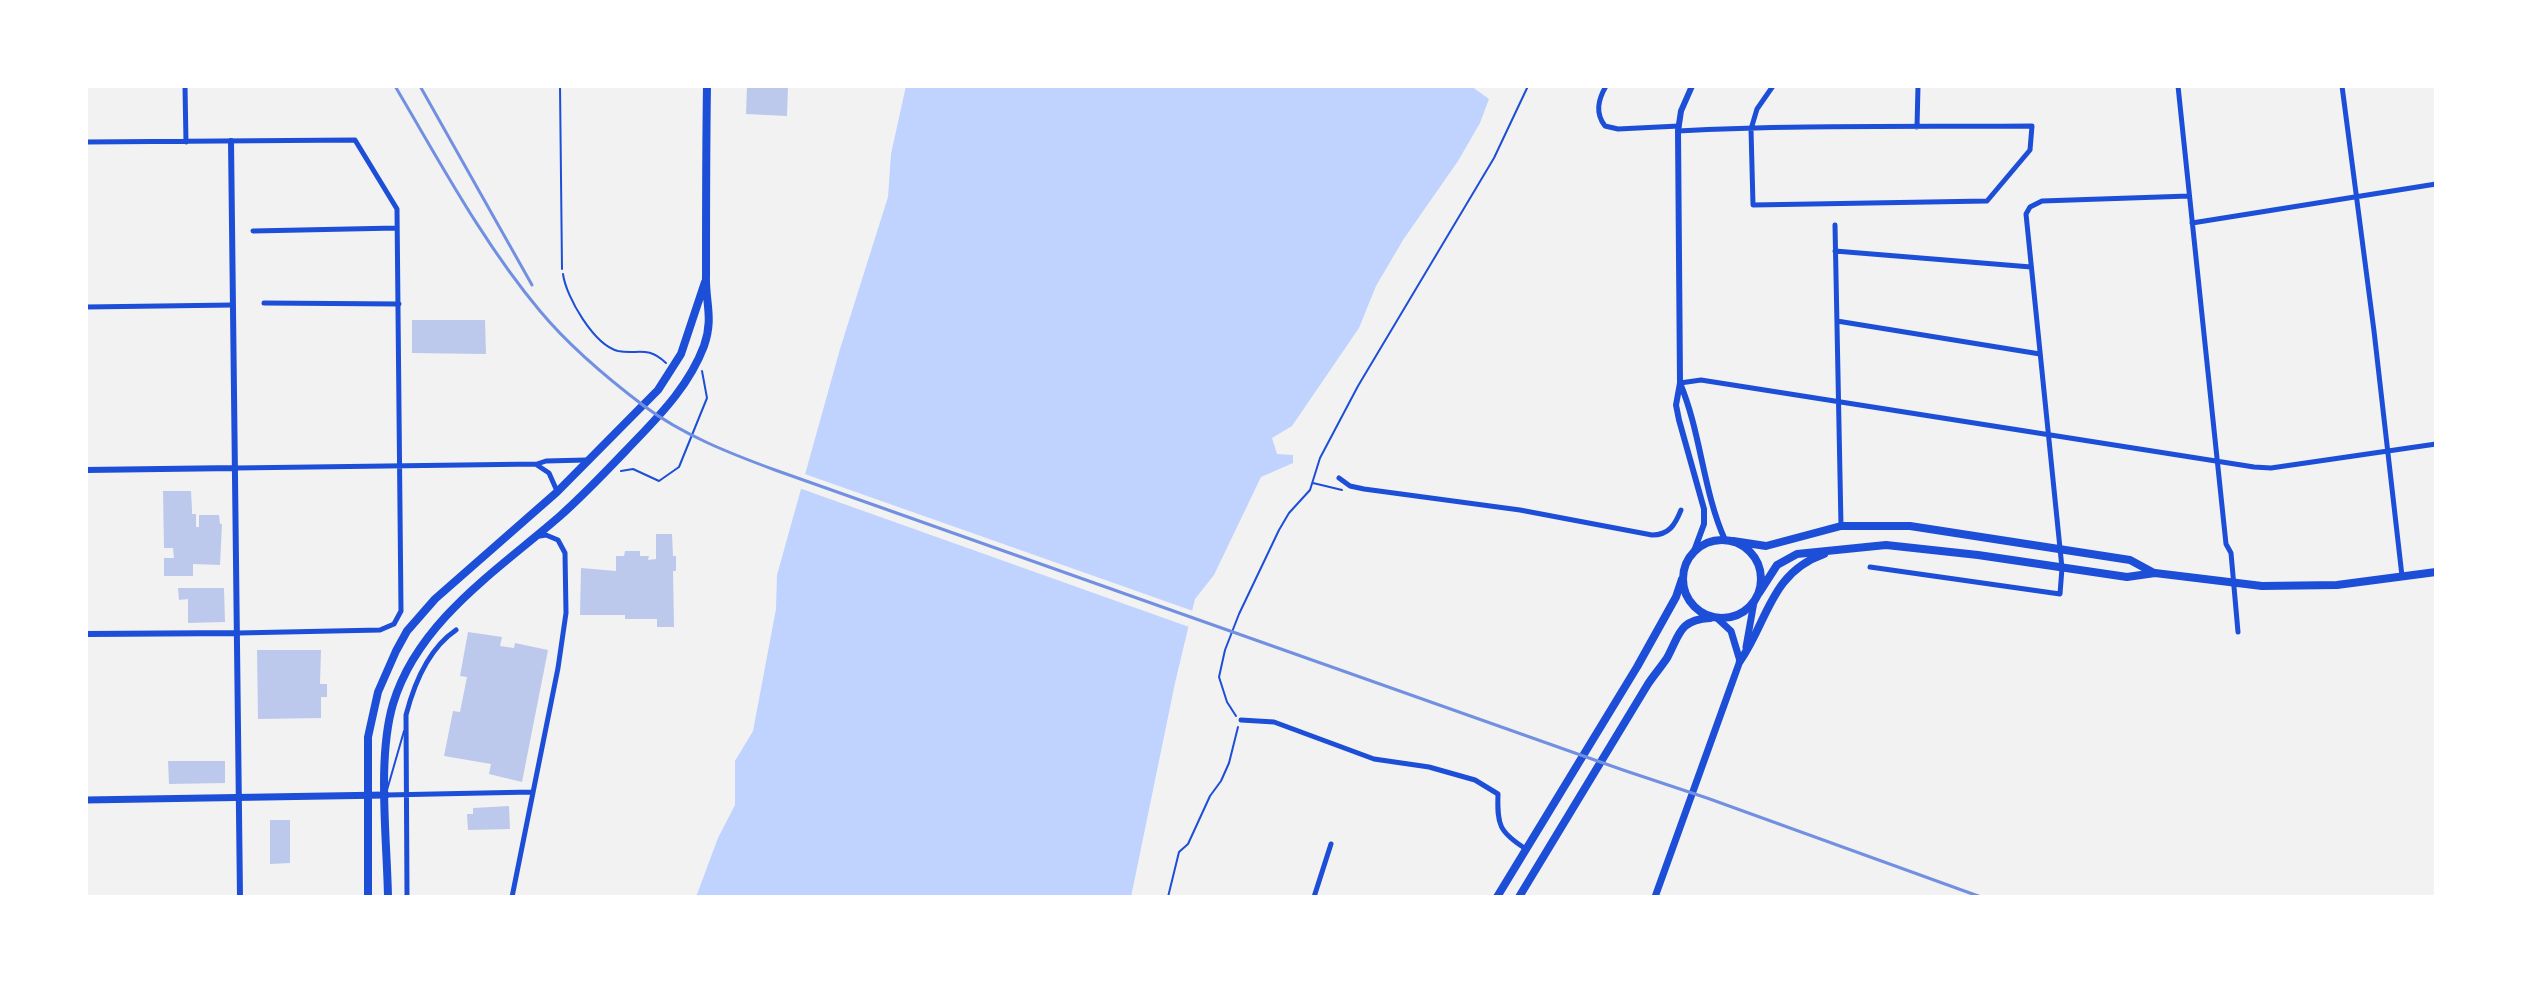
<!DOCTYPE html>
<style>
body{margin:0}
#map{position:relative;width:2522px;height:983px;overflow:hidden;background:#f2f2f2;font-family:"Asap Condensed",sans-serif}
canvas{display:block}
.frame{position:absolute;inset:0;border:88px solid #fff;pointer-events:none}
</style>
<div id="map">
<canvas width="2522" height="983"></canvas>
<div class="frame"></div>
</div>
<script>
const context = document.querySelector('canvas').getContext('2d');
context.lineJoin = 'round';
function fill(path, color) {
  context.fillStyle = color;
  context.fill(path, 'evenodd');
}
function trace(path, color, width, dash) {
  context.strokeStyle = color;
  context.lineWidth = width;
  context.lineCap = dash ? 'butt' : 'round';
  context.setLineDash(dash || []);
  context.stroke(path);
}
const water = new Path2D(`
 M 906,86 L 1471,86 L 1489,99 L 1480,123 L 1458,161 L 1403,240 L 1376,286 L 1359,328 L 1292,426 L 1272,438 L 1277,454 L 1293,455 L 1293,463 L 1261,477 L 1214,575 L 1195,599 L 1175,683 L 1131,897 L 696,897 L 718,838 L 735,805 L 735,761 L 753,731 L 776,609 L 777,575 L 840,349 L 888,197 L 891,154 Z`);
const pier = new Path2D(`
 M 802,473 L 1196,612 L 1192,628 L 799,488 Z`);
const building = new Path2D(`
 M 747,86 L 788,86 L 787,116 L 746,114 Z
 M 412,320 L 485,320 L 486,354 L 412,353 Z
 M 163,491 L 191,491 L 192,509 L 192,514 L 196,514 L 196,527 L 199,527 L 199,515 L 219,515 L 220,524 L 222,524 L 220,565 L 193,564 L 193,576 L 164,576 L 164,558 L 174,558 L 173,548 L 164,548 Z
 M 656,534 L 672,534 L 673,556 L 676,556 L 676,571 L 673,571 L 674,627 L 657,627 L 657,619 L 625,619 L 625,615 L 580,615 L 581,568 L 616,571 L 616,556 L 624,556 L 625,551 L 640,551 L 640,556 L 649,556 L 648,560 L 656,559 Z
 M 178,588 L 224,588 L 225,622 L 188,623 L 188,599 L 179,600 Z
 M 468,632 L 502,637 L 500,646 L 514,648 L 515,643 L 548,650 L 522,782 L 489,774 L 491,764 L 444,756 L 453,711 L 460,712 L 467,677 L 460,676 Z
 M 257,650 L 321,650 L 320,684 L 327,684 L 327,697 L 321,697 L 321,718 L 258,719 Z
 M 168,761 L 225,761 L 225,783 L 169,784 Z
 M 509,806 L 510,829 L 468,830 L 467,814 L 473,814 L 473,808 Z
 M 270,820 L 290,820 L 290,863 L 270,864 Z`);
const path = new Path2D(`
 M 563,274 C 566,297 594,345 618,351 C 638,355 647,345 666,363
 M 621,471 L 633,469 L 659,481 L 679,467 L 707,398 L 702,371
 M 1313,483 L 1342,490
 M 1236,716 L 1227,702 L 1219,677 L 1225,650 L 1239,614 L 1279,530 L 1289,513 L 1310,490 L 1320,458 L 1358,386 L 1494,158 L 1528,86
 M 1168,897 L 1179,852 L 1188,844 L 1210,796 L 1221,781 L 1229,763 L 1238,727`);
const service = new Path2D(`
 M 560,86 L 562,269
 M 387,790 L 404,731`);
const minor = new Path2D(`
 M 185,86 L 186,142
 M 1606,86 C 1598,100 1595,113 1605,126 L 1618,129 L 1679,126
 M 2178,86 L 2226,544 L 2231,553 L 2238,632
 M 2342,86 L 2374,331 L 2402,576
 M 1917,127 L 1918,86
 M 1678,131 C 1796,125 1914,127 2032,126 L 2030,150 L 1987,201 L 1753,205 L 1751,129 L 1757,109 L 1773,86
 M 86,142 L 355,140 L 397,209 L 401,611 L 394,624 L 380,630 L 238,633
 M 2192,223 L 2436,184
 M 1835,225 L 1841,526
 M 253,231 L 397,228
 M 1835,251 L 2031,267
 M 264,303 L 399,304
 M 86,307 L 233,305
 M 1837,321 L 2040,354
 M 1680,383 L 1701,380 L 2254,467 L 2271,468 L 2436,444
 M 537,465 L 549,473 L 557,491
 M 236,468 L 537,464 L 546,461 L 586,460
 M 1339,478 L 1350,486 L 1364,489 L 1520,510 L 1652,535 C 1669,535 1675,525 1681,510
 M 1870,567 L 2060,594 L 2062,568 L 2026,214 L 2030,207 L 2042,201 L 2189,196
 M 1241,720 L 1274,722 L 1374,759 L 1429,767 L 1475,780 L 1498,794 C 1497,825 1499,832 1526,849
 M 386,795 L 532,792
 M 407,897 L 406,715 C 414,684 428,649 456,630
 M 512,897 L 558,668 L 566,613 L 565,553 L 558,540 L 546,535 L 540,536
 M 1314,897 L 1331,844`);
const tertiary = new Path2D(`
 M 1692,86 L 1681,111 L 1678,131 L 1680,383 L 1676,405 L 1679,420 L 1704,509 L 1704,524 L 1694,551
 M 231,141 L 240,897
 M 1680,383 C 1701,433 1703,491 1725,540
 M 86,470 L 236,468
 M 86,634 L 238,633`);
const secondary = new Path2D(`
 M 1718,619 L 1731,631 L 1740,661
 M 1746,647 L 1754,602
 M 86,800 L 386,795
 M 1655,897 L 1741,658`);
const primary = new Path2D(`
 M1683 579a39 39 0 1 1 78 0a39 39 0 1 1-78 0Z
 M 1733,541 L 1766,546 L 1841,526 L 1910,526 L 2130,560 L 2154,573
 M 1759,593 L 1777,565 L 1797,554 L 1886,545 L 1978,555 L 2127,577 L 2155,573 L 2262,586 L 2337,585 L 2436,572
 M 1740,661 C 1768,621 1770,573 1824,554
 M 368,897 L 368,737 L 378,692 L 396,651 L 407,631 L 435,599 L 557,492 L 658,390 L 681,354 L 705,282
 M 388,897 C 387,839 377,758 393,704 C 418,621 498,570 560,516 C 587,492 612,465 637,439 C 664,411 690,383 704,346 C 714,318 705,302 706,274 C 706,211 706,149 707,86
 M 1497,897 L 1637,667 L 1676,597 L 1682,579
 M 1519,897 L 1648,684 C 1654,675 1661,667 1667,658 C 1680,634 1679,620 1710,618`);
const rail = new Path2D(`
 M 395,86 C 440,162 483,243 540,311 C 570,347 607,378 644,406 C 683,435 729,453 775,470 L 1623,770 L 1707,798 L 1981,897
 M 420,86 L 532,285`);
fill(water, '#bfd3fe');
fill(pier, '#f2f2f2');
fill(building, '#bdc9ec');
trace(path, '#1d4ed8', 2);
trace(service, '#1d4ed8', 2);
trace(minor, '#1d4ed8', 5);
trace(tertiary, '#1d4ed8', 6);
trace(secondary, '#1d4ed8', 7);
trace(primary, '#1d4ed8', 8);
trace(rail, '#7290e2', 3);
</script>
